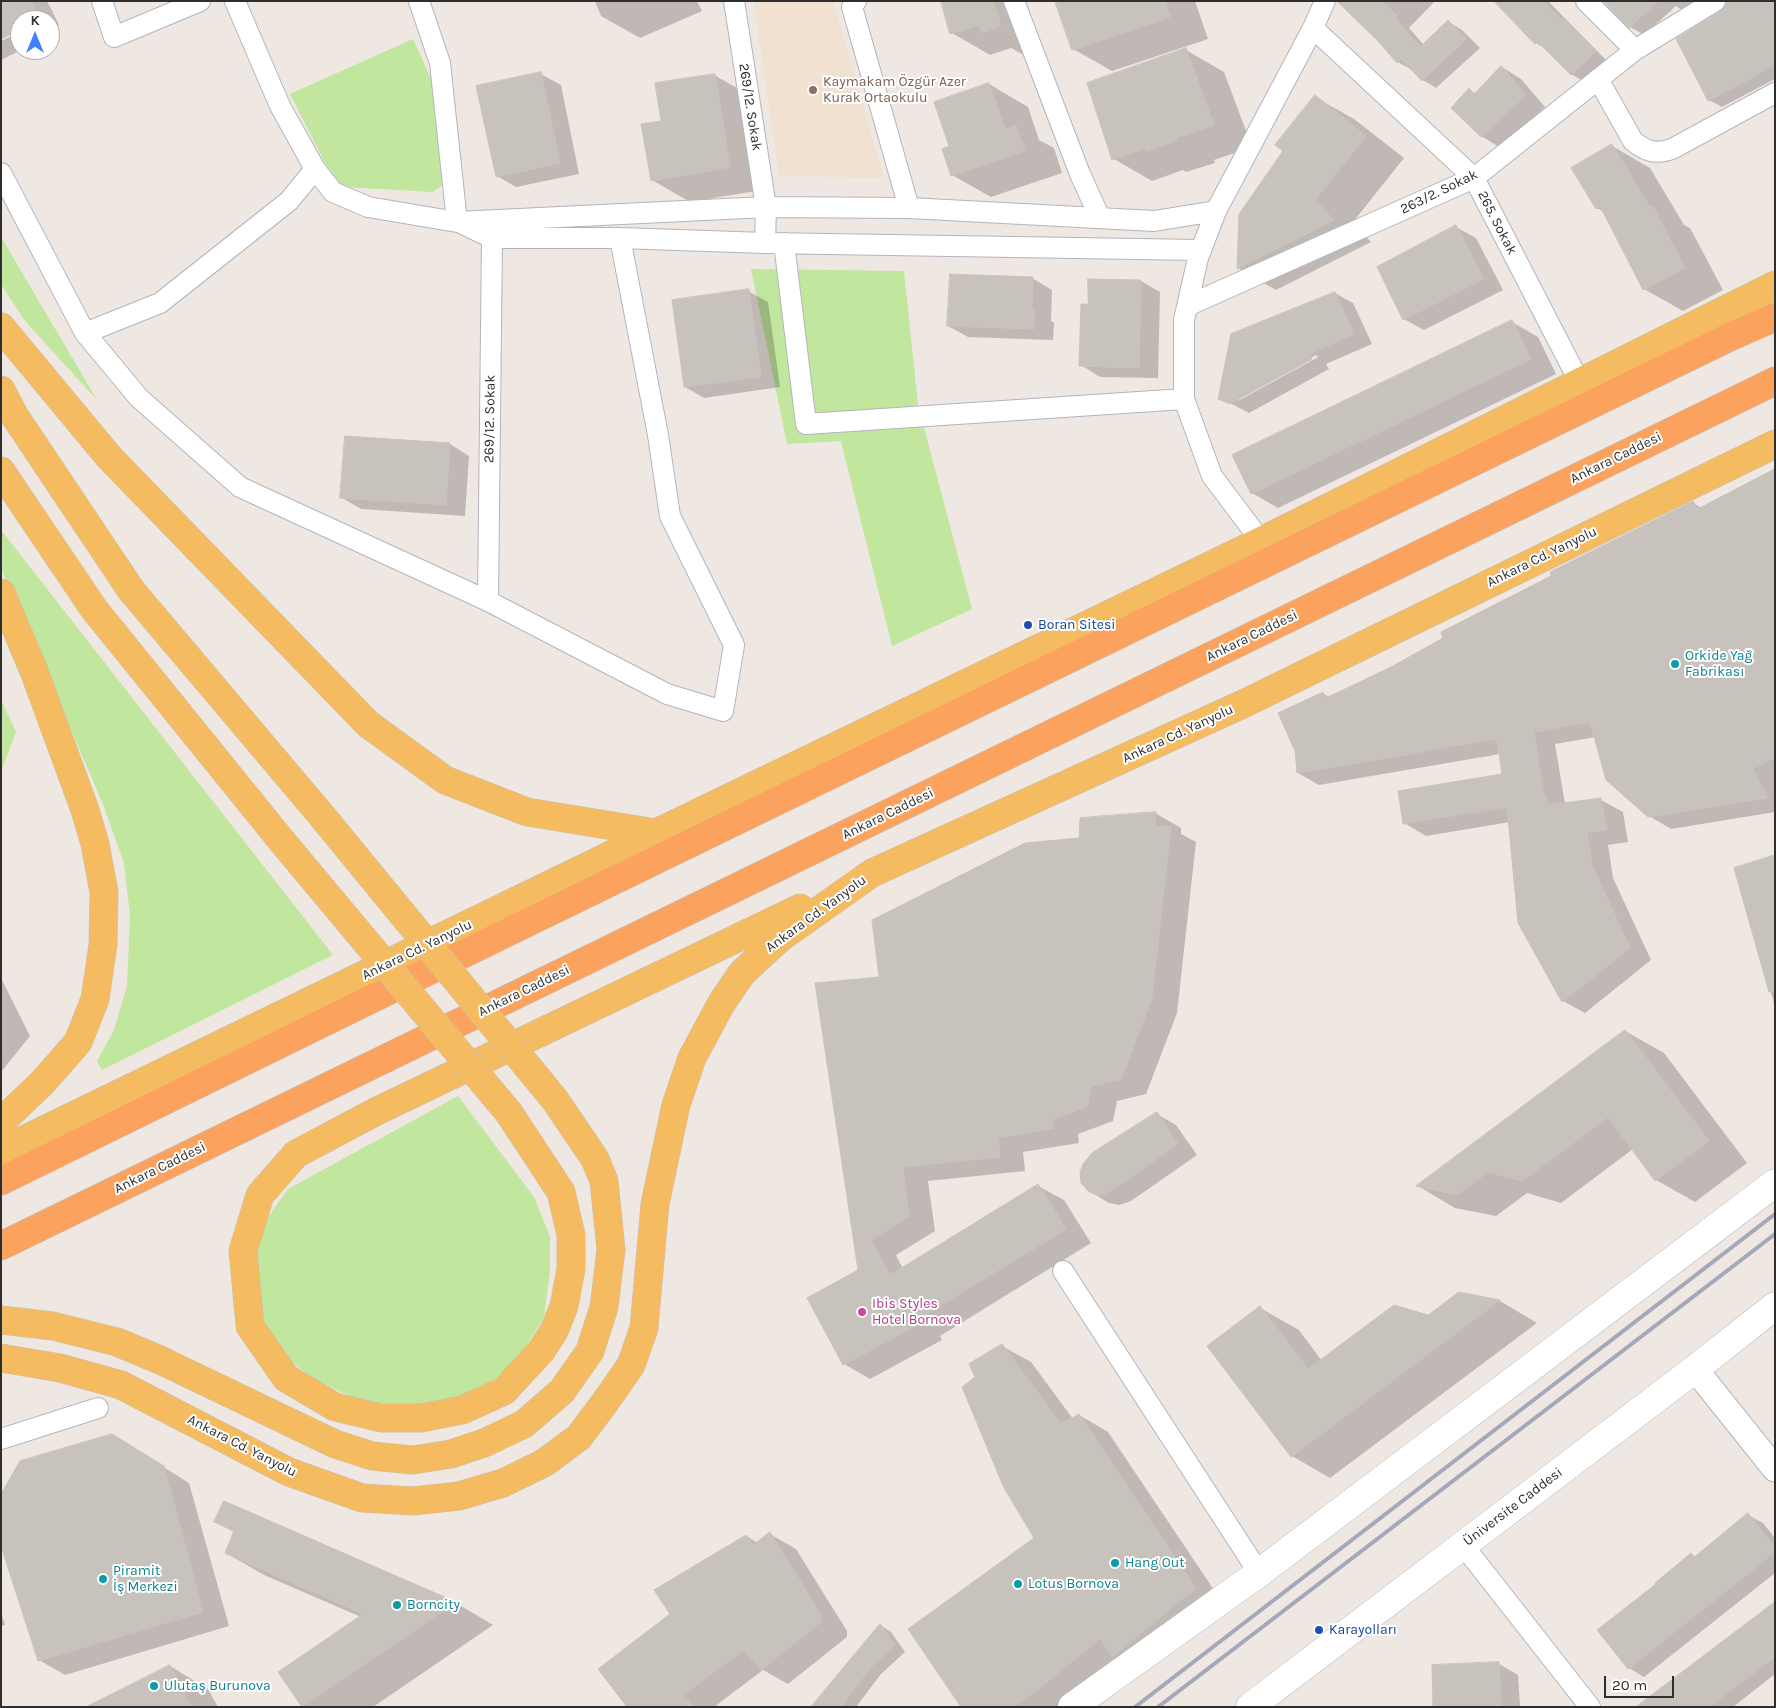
<!DOCTYPE html>
<meta charset="utf-8">
<style>
body{margin:0}
#map{position:relative;width:1776px;height:1708px;overflow:hidden;background:#efe7e1;font-family:Karla,sans-serif}
canvas{display:block}
.frame{position:absolute;inset:0;border:2px solid #2e2e2e;pointer-events:none}
.north{position:absolute;left:10px;top:10px;width:50px;height:50px;box-sizing:border-box;background:#fff;border:1px solid #ababab;border-radius:50%;rotate:0deg;font-size:14px;font-weight:700;line-height:20px;text-align:center;color:#2e2e2e}
.north::after{content:'';display:block;margin:auto;width:18px;height:22px;background:#4081fd;clip-path:polygon(50% 0,100% 100%,50% 72%,0 100%)}
.scale{position:absolute;left:1604px;top:1676px;width:70px;height:22px;box-sizing:border-box;border:2px solid #2e2e2e;border-top:0;padding-left:6px;font-size:15px;line-height:18px;white-space:nowrap;color:#2e2e2e;-webkit-text-stroke:4px #fff;paint-order:stroke}
</style>
<div id="map">
<canvas width="1776" height="1708"></canvas>
<div class="frame"></div>
<div class="north">K</div>
<div class="scale">20 m</div>
</div>
<script>
const context = document.querySelector('canvas').getContext('2d');
context.lineJoin = 'round';
function fill(path, color) {
  context.fillStyle = color;
  context.fill(path, 'evenodd');
}
function trace(path, color, width, dash) {
  context.strokeStyle = color;
  context.lineWidth = width;
  context.lineCap = dash ? 'butt' : 'round';
  context.setLineDash(dash || []);
  context.stroke(path);
}
function write(font, color, halo, rows, align = 'center') {
  context.font = font + ' Karla,sans-serif';
  context.lineWidth = 4;
  context.setLineDash([]);
  context.textBaseline = 'middle';
  context.strokeStyle = halo;
  context.fillStyle = color;
  for (const [text, x, y, turn = 0] of rows) {
    context.save();
    context.translate(x, y);
    context.rotate((+turn || 0) * Math.PI / 180);
    context.textAlign = isNaN(turn) ? turn : align;
    if (halo) context.strokeText(text, 0, 0);
    context.fillText(text, 0, 0);
    context.restore();
  }
}
const education = new Path2D(`
 M 754,1 L 835,1 L 834,4 L 884,178 L 779,176 Z`);
const green = new Path2D(`
 M 413,39 L 431,79 L 445,183 L 433,192 L 343,187 L 325,163 L 290,94 Z
 M 1,237 L 97,400 L 25,321 L 1,284 Z
 M 751,269 L 904,271 L 918,405 L 972,609 L 892,646 L 841,441 L 787,444 Z
 M 1,530 L 333,955 L 102,1070 L 97,1061 L 114,1030 L 127,986 L 130,915 L 124,863 L 103,804 L 1,568 Z
 M 1,700 L 16,732 L 1,772 Z
 M 458,1096 L 534,1197 L 550,1237 L 550,1271 L 544,1318 L 508,1374 L 471,1396 L 412,1406 L 370,1406 L 316,1380 L 280,1354 L 262,1319 L 255,1248 L 266,1220 L 288,1189 Z`);
const shadow = new Path2D(`
 M 1,1 L 47,1 L 59,25 L 57,26 L 60,31 L 50,36 L 50,20 L 43,20 L 47,18 L 46,16 L 38,20 L 20,20 L 20,29 Z
 M 595,1 L 697,1 L 702,11 L 640,38 L 601,16 Z
 M 942,1 L 1024,1 L 1039,48 L 1022,54 L 1011,48 L 990,55 L 952,33 Z
 M 1057,1 L 1195,1 L 1208,39 L 1112,71 L 1073,49 Z
 M 1355,1 L 1435,1 L 1409,28 L 1424,45 L 1449,22 L 1462,30 L 1480,48 L 1436,88 L 1423,80 L 1412,70 L 1398,62 Z
 M 1495,1 L 1548,1 L 1607,61 L 1585,82 L 1571,74 L 1547,50 L 1536,43 Z
 M 1605,1 L 1718,1 L 1693,17 L 1676,6 L 1644,35 L 1630,27 Z
 M 1775,1 L 1775,79 L 1722,107 L 1709,100 Z
 M 20,32 L 20,50 L 21,50 L 1,60 L 1,41 Z
 M 1186,50 L 1224,72 L 1252,147 L 1214,160 L 1215,163 L 1186,172 L 1183,170 L 1152,181 L 1114,159 Z
 M 1502,67 L 1521,79 L 1545,107 L 1501,148 L 1481,136 L 1469,90 L 1476,94 Z
 M 541,74 L 561,85 L 579,174 L 516,187 L 497,176 Z
 M 714,75 L 753,97 L 768,189 L 690,202 L 652,180 L 662,122 Z
 M 989,84 L 1028,107 L 1039,140 L 1054,148 L 1062,173 L 991,197 L 952,175 L 951,147 Z
 M 1315,97 L 1354,119 L 1404,158 L 1353,222 L 1371,242 L 1276,290 L 1238,268 L 1284,151 Z
 M 1612,146 L 1650,168 L 1684,225 L 1690,228 L 1723,290 L 1683,311 L 1644,289 L 1604,212 L 1597,208 Z
 M 1456,227 L 1476,238 L 1503,290 L 1424,330 L 1404,319 Z
 M 1032,278 L 1052,290 L 1051,321 L 1054,323 L 1053,340 L 968,337 L 948,326 Z
 M 1141,281 L 1160,292 L 1158,378 L 1100,377 L 1081,365 L 1089,305 Z
 M 748,291 L 768,302 L 780,387 L 704,398 L 685,387 Z
 M 1335,293 L 1353,303 L 1372,344 L 1326,364 L 1329,369 L 1249,413 L 1220,398 ZM 1316,355 L 1318,357 L 1238,401 L 1238,398 Z
 M 1512,322 L 1538,337 L 1556,374 L 1278,508 L 1252,493 Z
 M 450,444 L 469,456 L 465,516 L 361,509 L 342,498 Z
 M 1775,470 L 1775,812 L 1671,829 L 1649,816 L 1596,737 L 1555,744 L 1565,804 L 1601,800 L 1623,812 L 1628,842 L 1608,845 L 1613,878 L 1651,960 L 1585,1013 L 1563,1001 L 1510,822 L 1426,836 L 1404,823 L 1503,775 L 1500,754 L 1319,785 L 1298,773 L 1323,693 L 1330,698 L 1392,669 L 1693,503 L 1702,508 Z
 M 1155,813 L 1181,828 L 1181,834 L 1196,842 L 1177,1013 L 1146,1094 L 1117,1101 L 1113,1121 L 1078,1134 L 1079,1143 L 1023,1152 L 1025,1171 L 928,1181 L 935,1231 L 896,1255 L 903,1269 L 1038,1186 L 1064,1200 L 1091,1243 L 940,1336 L 942,1340 L 870,1379 L 844,1364 L 860,1271 L 880,978 L 1081,839 Z
 M 1775,856 L 1775,1007 L 1736,869 Z
 M 1,978 L 30,1036 L 1,1072 Z
 M 1625,1031 L 1664,1053 L 1747,1163 L 1695,1202 L 1656,1180 L 1633,1149 L 1561,1203 L 1527,1193 L 1496,1216 L 1455,1208 L 1418,1186 Z
 M 1157,1114 L 1176,1125 L 1197,1155 L 1131,1201 L 1119,1205 L 1109,1203 L 1089,1191 Z
 M 1460,1293 L 1500,1301 L 1537,1323 L 1330,1478 L 1292,1456 L 1260,1308 L 1299,1330 L 1322,1361 L 1428,1316 Z
 M 1002,1346 L 1031,1362 L 1073,1419 L 1079,1415 L 1108,1432 L 1224,1605 L 1066,1707 L 963,1707 L 1036,1538 Z
 M 112,1435 L 189,1483 L 229,1626 L 65,1675 L 39,1660 Z
 M 224,1502 L 456,1603 L 493,1625 L 373,1707 L 303,1707 L 280,1673 L 361,1617 L 264,1575 L 226,1553 L 235,1533 L 216,1522 Z
 M 1748,1515 L 1763,1523 L 1775,1538 L 1775,1573 L 1644,1677 L 1629,1668 L 1657,1584 L 1691,1555 L 1695,1557 Z
 M 770,1534 L 796,1549 L 847,1631 L 847,1637 L 788,1684 L 763,1670 L 714,1707 L 628,1707 L 671,1615 L 746,1536 L 758,1543 Z
 M 1775,1603 L 1775,1674 L 1733,1707 L 1658,1707 Z
 M 1,1612 L 5,1625 L 1,1626 Z
 M 880,1625 L 891,1632 L 905,1652 L 881,1674 L 856,1707 L 813,1707 L 846,1665 Z
 M 1499,1664 L 1518,1675 L 1520,1707 L 1435,1707 Z
 M 170,1666 L 208,1689 L 218,1707 L 89,1707 Z`);
const building = new Path2D(`
 M 1,1 L 31,1 L 41,20 L 20,20 L 20,30 L 1,39 Z
 M 941,1 L 993,1 L 1001,26 L 982,33 L 980,25 L 950,34 Z
 M 1055,1 L 1165,1 L 1170,17 L 1072,50 Z
 M 1337,1 L 1381,1 L 1398,16 L 1396,19 L 1420,47 L 1448,20 L 1466,39 L 1422,81 L 1401,59 L 1397,63 L 1378,41 Z
 M 1494,1 L 1543,1 L 1561,19 L 1563,17 L 1596,51 L 1571,75 L 1537,41 L 1535,44 Z
 M 1603,1 L 1658,1 L 1629,28 Z
 M 1727,1 L 1775,1 L 1775,65 L 1708,101 L 1676,39 L 1721,11 L 1725,7 Z
 M 1186,48 L 1214,125 L 1176,138 L 1177,141 L 1147,151 L 1146,148 L 1112,160 L 1087,83 Z
 M 1501,66 L 1526,95 L 1481,137 L 1451,108 L 1469,88 L 1474,94 Z
 M 541,72 L 560,163 L 496,177 L 476,86 Z
 M 715,74 L 730,167 L 651,181 L 641,124 L 661,121 L 655,83 Z
 M 989,83 L 1005,129 L 1016,125 L 1025,151 L 951,176 L 942,149 L 949,146 L 934,102 Z
 M 1315,95 L 1366,136 L 1315,200 L 1334,220 L 1237,269 L 1239,214 L 1283,151 L 1275,145 Z
 M 1612,144 L 1649,206 L 1652,205 L 1685,268 L 1643,290 L 1600,206 L 1596,209 L 1571,168 Z
 M 1456,225 L 1484,279 L 1403,320 L 1377,267 Z
 M 950,274 L 1033,277 L 1032,310 L 1035,310 L 1034,329 L 947,326 Z
 M 1088,279 L 1141,280 L 1139,368 L 1079,366 L 1081,304 L 1088,304 Z
 M 749,289 L 761,377 L 684,387 L 672,300 Z
 M 1335,292 L 1354,334 L 1309,354 L 1312,359 L 1230,404 L 1218,399 L 1231,334 Z
 M 1512,320 L 1531,359 L 1251,494 L 1232,455 Z
 M 345,436 L 450,443 L 446,505 L 340,498 Z
 M 1775,469 L 1775,757 L 1753,769 L 1768,798 L 1648,817 L 1606,780 L 1590,722 L 1534,732 L 1543,790 L 1548,805 L 1601,798 L 1607,830 L 1587,833 L 1592,865 L 1630,948 L 1562,1002 L 1518,923 L 1507,807 L 1403,824 L 1398,791 L 1502,774 L 1497,739 L 1297,773 L 1295,751 L 1278,713 L 1323,692 L 1324,699 L 1391,667 L 1443,638 L 1441,632 L 1551,576 L 1550,572 L 1693,501 L 1697,509 Z
 M 1156,812 L 1155,827 L 1171,826 L 1152,998 L 1121,1080 L 1091,1086 L 1088,1106 L 1052,1120 L 1054,1128 L 998,1138 L 1000,1157 L 903,1167 L 909,1216 L 871,1240 L 890,1275 L 1038,1184 L 1066,1229 L 915,1321 L 917,1325 L 843,1365 L 807,1298 L 858,1270 L 815,983 L 879,977 L 872,920 L 1025,843 L 1079,838 L 1080,818 Z
 M 1775,855 L 1775,991 L 1769,992 L 1734,868 Z
 M 1625,1030 L 1709,1141 L 1655,1181 L 1608,1117 L 1522,1181 L 1488,1172 L 1457,1195 L 1416,1186 Z
 M 1157,1112 L 1178,1144 L 1111,1191 L 1099,1195 L 1089,1192 L 1081,1183 L 1080,1172 L 1083,1164 L 1092,1153 Z
 M 1459,1292 L 1500,1300 L 1291,1457 L 1207,1346 L 1260,1306 L 1308,1369 L 1394,1305 L 1428,1315 Z
 M 1002,1344 L 1061,1424 L 1079,1414 L 1196,1588 L 1112,1657 L 1100,1639 L 1027,1698 L 1013,1707 L 961,1707 L 908,1629 L 1034,1538 L 1004,1488 L 962,1387 L 975,1377 L 969,1364 Z
 M 112,1434 L 164,1466 L 203,1612 L 38,1661 L 1,1546 L 1,1494 L 20,1461 Z
 M 224,1501 L 456,1602 L 302,1707 L 278,1672 L 363,1614 L 225,1553 L 234,1531 L 214,1522 Z
 M 1748,1513 L 1775,1547 L 1775,1552 L 1628,1669 L 1597,1630 L 1656,1584 L 1655,1583 L 1691,1553 L 1694,1557 Z
 M 770,1532 L 821,1615 L 821,1622 L 761,1670 L 744,1650 L 683,1695 L 694,1707 L 627,1707 L 598,1669 L 670,1614 L 654,1590 L 746,1535 L 753,1545 Z
 M 1775,1602 L 1775,1657 L 1709,1707 L 1636,1707 Z
 M 880,1624 L 895,1645 L 870,1668 L 841,1707 L 811,1707 Z
 M 1499,1662 L 1501,1707 L 1433,1707 L 1432,1665 Z
 M 170,1665 L 191,1707 L 86,1707 Z`);
const minor = new Path2D(`
 M 102,1 L 114,37 L 200,1
 M 235,1 L 280,106 L 315,169 L 333,192 L 368,207 L 457,222 L 766,207 L 909,208 L 1154,221 L 1216,211
 M 419,1 L 440,63 L 457,222
 M 734,1 L 766,207 L 765,243
 M 856,1 L 852,7 L 909,208
 M 1014,1 L 1080,174 L 1100,218
 M 1586,1 L 1635,50
 M 1313,28 L 1474,178 L 1580,383
 M 1598,79 L 1633,141 C 1645,151 1656,155 1672,149 L 1775,93
 M 1,173 L 85,333 L 139,398 L 240,487 L 488,601 L 667,694 L 723,711 L 734,645 L 670,516 L 658,435 L 620,238
 M 461,223 L 492,238 L 620,238 L 765,243 L 1200,250
 M 784,243 L 806,424 L 1184,399
 M 1187,306 L 1474,178 L 1635,50 L 1715,1
 M 85,333 L 160,303 L 289,201 L 315,169
 M 1261,541 L 1212,476 L 1184,399 L 1184,320 L 1198,258 L 1216,211 L 1313,28 L 1325,1
 M 488,601 L 492,238
 M 1063,1271 L 1259,1573
 M 1,1439 L 98,1408
 M 1463,1545 L 1590,1707`);
const tertiary = new Path2D(`
 M 1695,1369 L 1775,1469`);
const secondary = new Path2D(`
 M 1072,1707 L 1259,1573 L 1775,1183
 M 1250,1707 L 1695,1369 L 1775,1306`);
const primary = new Path2D(`
 M 1,327 L 109,457 L 368,724 L 445,780 L 527,812 L 656,833
 M 1,390 L 14,415 L 131,590 L 322,816
 M 1,471 L 94,609 L 281,840
 M 1,593 L 34,671 L 85,810 L 95,844 L 104,892 L 103,945 L 95,999 L 78,1042 L 43,1082 L 1,1122
 M 1,1151 L 656,833 L 1261,541 L 1775,285
 M 561,1192 L 571,1235 L 571,1269 L 564,1306 L 554,1331 L 541,1351 L 504,1391 L 462,1410 L 421,1418 L 381,1418 L 335,1407 L 286,1378 L 250,1326 L 243,1251 L 260,1195 L 296,1154 L 377,1111 L 800,908
 M 1,1320 L 53,1326 L 117,1342 L 160,1360 L 335,1444 L 372,1456 L 413,1460 L 451,1454 L 484,1443 L 524,1424 L 562,1391 L 590,1351 L 604,1307 L 611,1250 L 604,1181
 M 1,1358 L 60,1368 L 121,1385 L 289,1472 L 362,1498 L 413,1501 L 459,1496 L 503,1483 L 544,1463 L 579,1437 L 606,1401 L 631,1365 L 644,1328 L 655,1204 L 676,1105 L 692,1058 L 721,1004 L 742,973 L 780,938 L 872,873 L 1243,704 L 1775,444`);
const trunk = new Path2D(`
 M 1,1181 L 500,936 L 1730,337 L 1775,317
 M 1,1246 L 1775,381`);
const rail = new Path2D(`
 M 1135,1707 L 1775,1214
 M 1158,1707 L 1775,1234`);
const primaryBridge = new Path2D(`
 M 322,816 L 555,1100 L 595,1159 L 604,1181
 M 281,840 L 509,1113 L 561,1192`);
const markers = [
 [813,90,5,"#8d6e63"],
 [1028,625,5,"#1a4fb4"],
 [1675,664,5,"#0f9aa8"],
 [862,1312,5,"#d1479c"],
 [1115,1563,5,"#0f9aa8"],
 [103,1579,5,"#0f9aa8"],
 [1018,1584,5,"#0f9aa8"],
 [397,1605,5,"#0f9aa8"],
 [1319,1630,5,"#1a4fb4"],
 [154,1686,5,"#0f9aa8"]
];
const educationNames = [
 ["Kaymakam Özgür Azer",823,82],
 ["Kurak Ortaokulu",823,98]
];
const streetNames = [
 ["269/12. Sokak",750,107,81],
 ["263/2. Sokak",1439,192,-26],
 ["265. Sokak",1497,223,63],
 ["269/12. Sokak",490,419,-89],
 ["Ankara Caddesi",1616,458,-26],
 ["Ankara Cd. Yanyolu",1542,557,-26],
 ["Ankara Caddesi",1252,636,-26],
 ["Ankara Cd. Yanyolu",1178,734,-25],
 ["Ankara Caddesi",888,814,-26],
 ["Ankara Cd. Yanyolu",816,914,-36],
 ["Ankara Cd. Yanyolu",417,950,-26],
 ["Ankara Caddesi",524,991,-26],
 ["Ankara Caddesi",160,1168,-26],
 ["Ankara Cd. Yanyolu",242,1446,27],
 ["Üniversite Caddesi",1513,1507,-37]
];
const transitNames = [
 ["Boran Sitesi",1038,625],
 ["Karayolları",1329,1630]
];
const cultureNames = [
 ["Orkide Yağ",1685,656],
 ["Fabrikası",1685,672],
 ["Hang Out",1125,1563],
 ["Piramit",113,1571],
 ["İş Merkezi",113,1587],
 ["Lotus Bornova",1028,1584],
 ["Borncity",407,1605],
 ["Ulutaş Burunova",164,1686]
];
const hotelNames = [
 ["Ibis Styles",872,1304],
 ["Hotel Bornova",872,1320]
];
fill(education, '#f0e1d0');
fill(green, '#c1e69d');
fill(shadow, '#0003');
fill(building, '#c8c2bc');
trace(building, '#cbc2ba', 1);
trace(minor, '#b1b5be', 22);
trace(tertiary, '#b1b5be', 27);
trace(secondary, '#b1b5be', 29);
trace(primary, '#c4c4c4', 29);
trace(trunk, '#c4c4c4', 29);
trace(minor, '#fff', 20);
trace(tertiary, '#fff', 25);
trace(secondary, '#fff', 28);
trace(primary, '#f4bb61', 28);
trace(trunk, '#faa25e', 28);
trace(rail, '#a3a9b8', 4);
trace(primaryBridge, '#c4c4c4', 29, []);
trace(primaryBridge, '#f4bb61', 28);
for (const [x, y, r, color] of markers) {
  const dot = new Path2D();
  dot.arc(x, y, r, 0, 2 * Math.PI);
  context.fillStyle = color;
  context.fill(dot);
  trace(dot, '#fff', 2);
}
write('14px', '#785e54', '#fff', educationNames, 'left');
write('14px', '#2e2e2e', '#fff', streetNames);
write('14px', '#164399', '#fff', transitNames, 'left');
write('14px', '#0d838f', '#fff', cultureNames, 'left');
write('14px', '#b23c85', '#fff', hotelNames, 'left');
</script>
